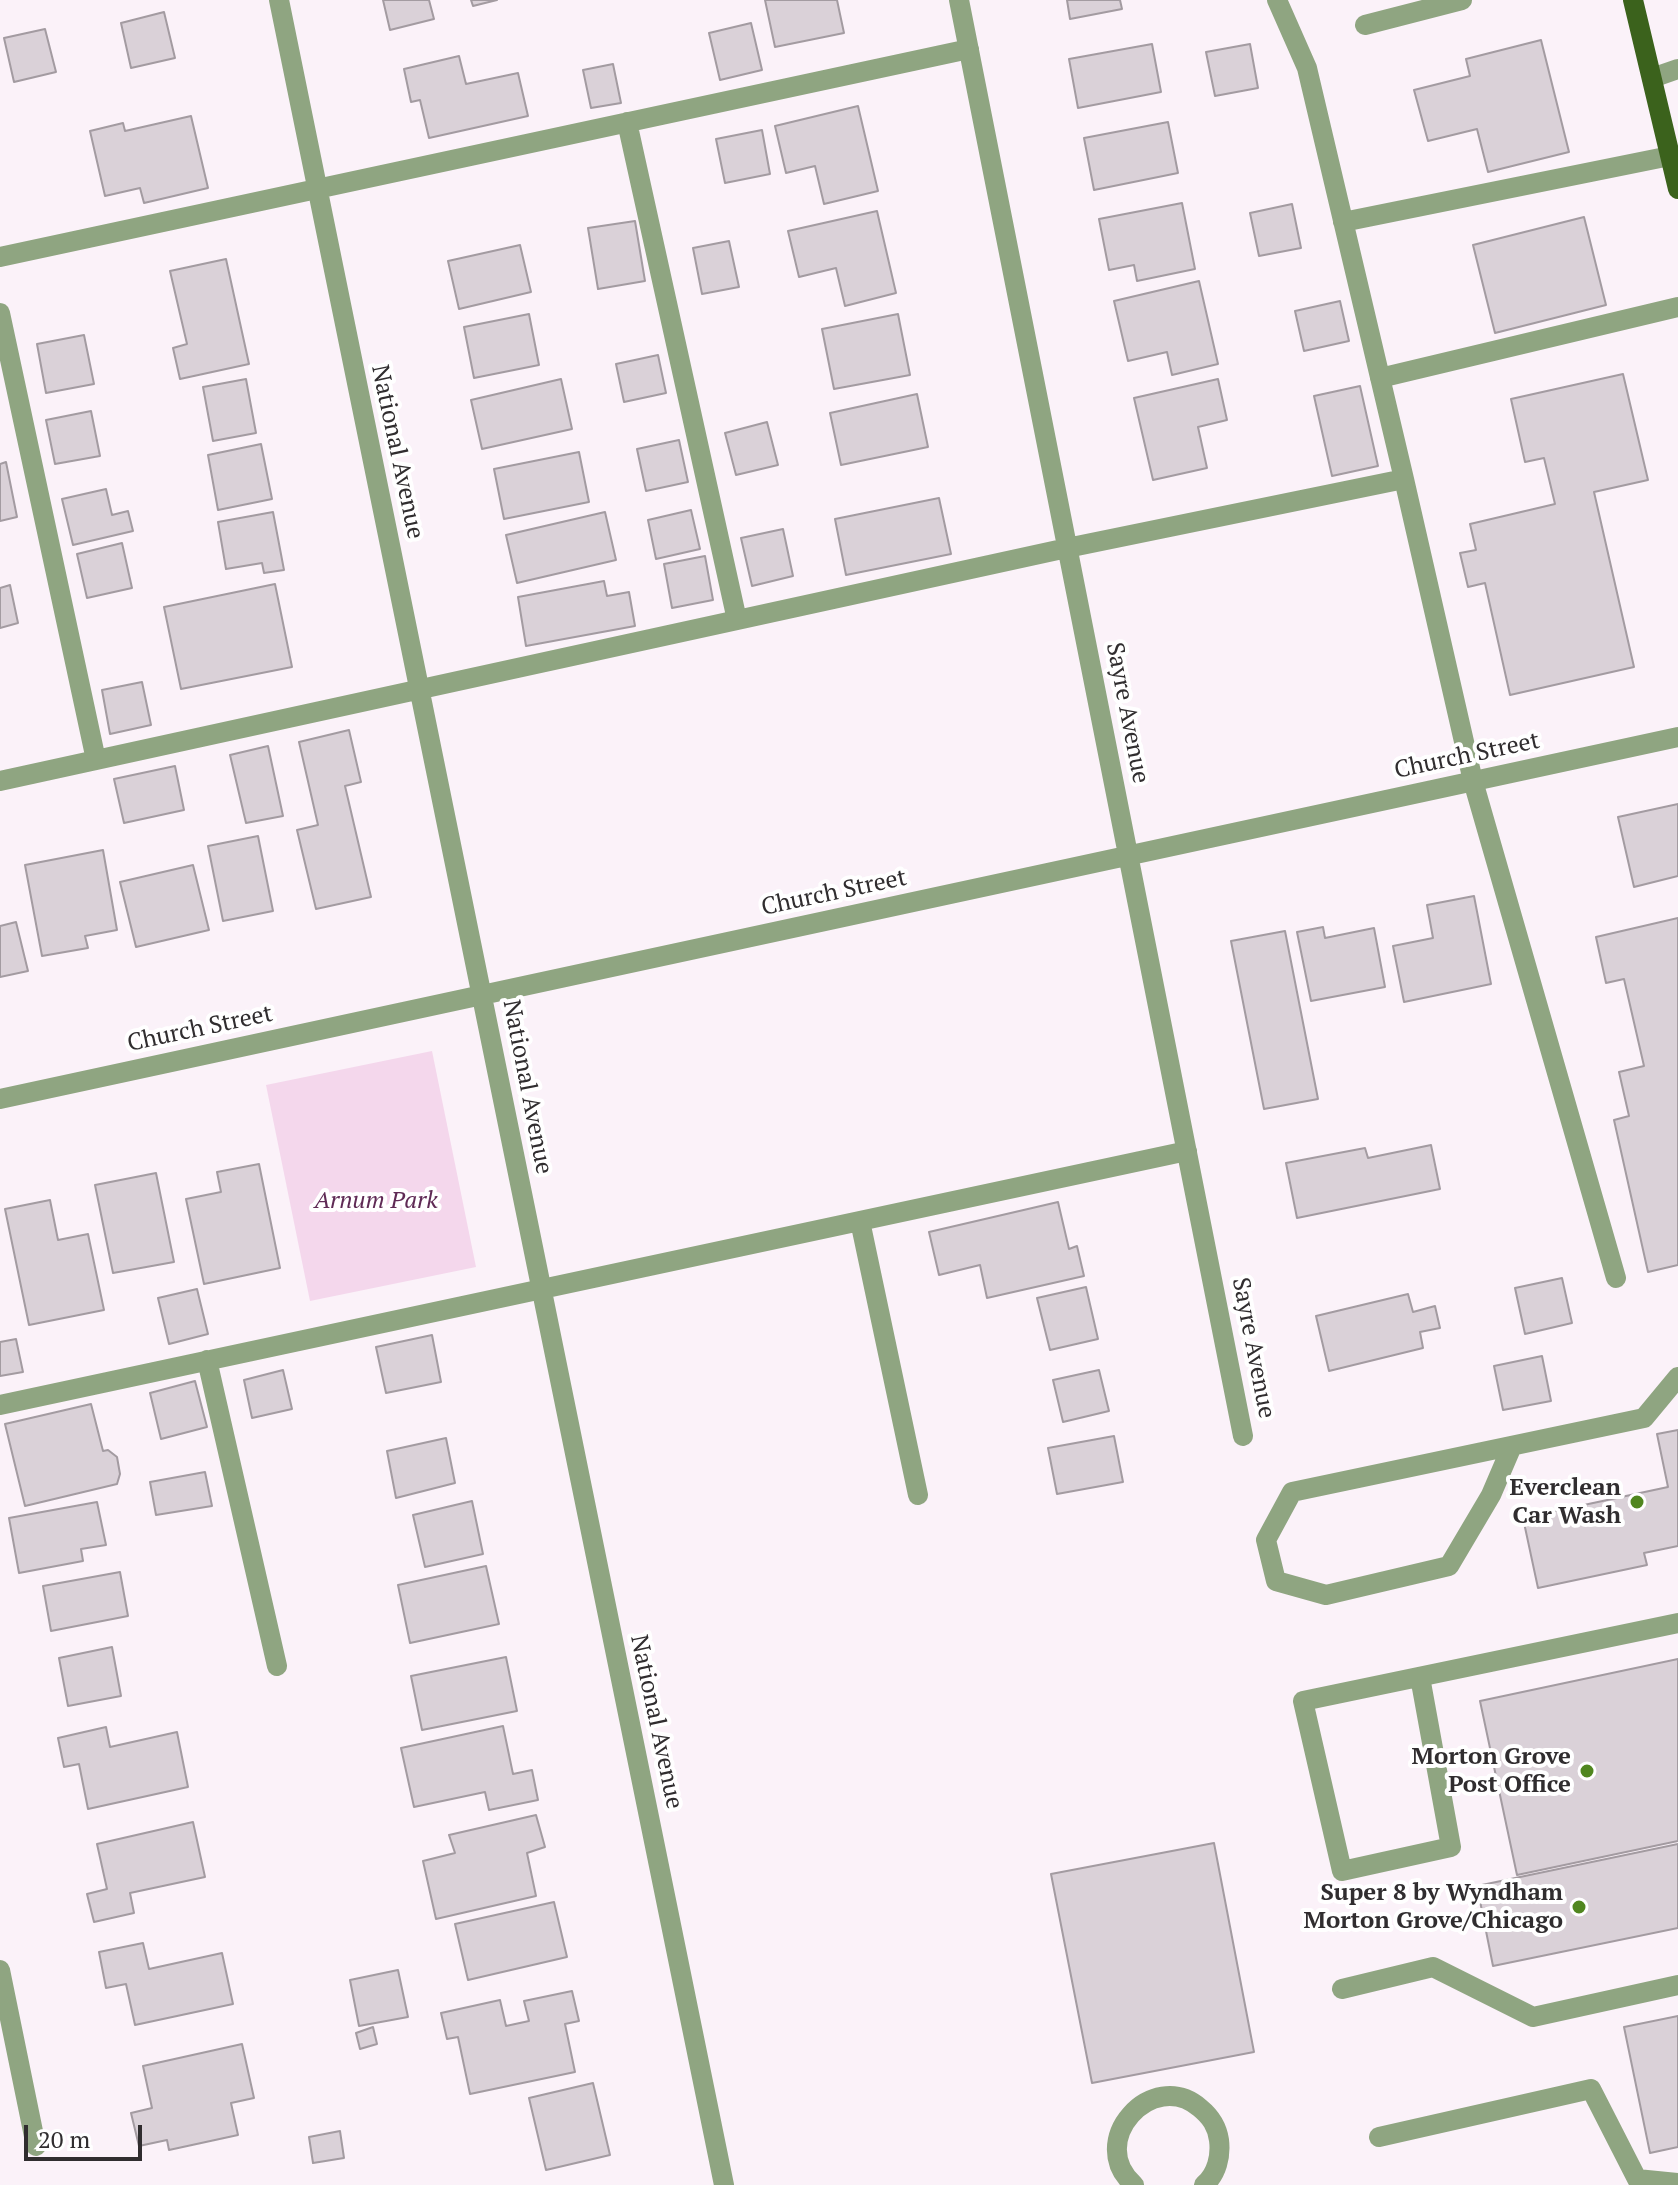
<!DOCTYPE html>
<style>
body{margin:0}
#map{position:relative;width:1678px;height:2185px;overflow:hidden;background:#fbf2f9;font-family:"PT Serif",serif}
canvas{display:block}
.scale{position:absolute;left:24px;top:2125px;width:118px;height:36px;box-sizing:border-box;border:4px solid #302d2f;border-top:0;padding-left:10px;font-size:24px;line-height:28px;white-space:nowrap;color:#302d2f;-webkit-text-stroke:6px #fff;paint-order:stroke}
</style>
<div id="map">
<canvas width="1678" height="2185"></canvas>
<div class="scale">20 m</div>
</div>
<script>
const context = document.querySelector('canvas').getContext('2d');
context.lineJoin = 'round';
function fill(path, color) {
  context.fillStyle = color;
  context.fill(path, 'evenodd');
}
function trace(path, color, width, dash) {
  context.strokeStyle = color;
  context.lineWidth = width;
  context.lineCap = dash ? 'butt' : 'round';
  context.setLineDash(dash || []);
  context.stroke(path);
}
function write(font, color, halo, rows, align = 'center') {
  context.font = font + ' "PT Serif",serif';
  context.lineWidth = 8;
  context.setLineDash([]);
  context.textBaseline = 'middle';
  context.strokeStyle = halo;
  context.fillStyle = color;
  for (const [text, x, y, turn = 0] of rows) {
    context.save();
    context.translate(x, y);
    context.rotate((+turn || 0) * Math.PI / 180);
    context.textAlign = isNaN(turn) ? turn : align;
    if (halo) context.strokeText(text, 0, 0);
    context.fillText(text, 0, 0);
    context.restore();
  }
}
const green = new Path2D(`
 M 432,1051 L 476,1267 L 310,1301 L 266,1085 Z`);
const building = new Path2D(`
 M 383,0 L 429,0 L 434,19 L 390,30 Z
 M 471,0 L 497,0 L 473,6 Z
 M 765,0 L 837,0 L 844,33 L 775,47 Z
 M 1067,0 L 1120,0 L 1122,9 L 1070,19 Z
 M 164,12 L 175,58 L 131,68 L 121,23 Z
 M 751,23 L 762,70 L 720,80 L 709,33 Z
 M 45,29 L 56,72 L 14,82 L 4,38 Z
 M 1541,40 L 1569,152 L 1488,172 L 1477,129 L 1428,141 L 1414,90 L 1470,76 L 1466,59 Z
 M 1152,44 L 1161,92 L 1078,108 L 1069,59 Z
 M 1250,44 L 1258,88 L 1215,96 L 1206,52 Z
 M 459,56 L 466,84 L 518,73 L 528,116 L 429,138 L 420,100 L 411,102 L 404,69 Z
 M 613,64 L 621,103 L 591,108 L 583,70 Z
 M 858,106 L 878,191 L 824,204 L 815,166 L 786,173 L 775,126 Z
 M 191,116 L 208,188 L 144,203 L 140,188 L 105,196 L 90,131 L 123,123 L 125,131 Z
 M 1168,122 L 1178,173 L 1094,190 L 1084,138 Z
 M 762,130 L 770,174 L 725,183 L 716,139 Z
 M 1182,203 L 1195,269 L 1137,281 L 1134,265 L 1109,270 L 1099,219 Z
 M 1292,204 L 1301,248 L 1259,256 L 1250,213 Z
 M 877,211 L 896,293 L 845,306 L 836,268 L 799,277 L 788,231 Z
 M 1584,217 L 1606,305 L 1495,333 L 1473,245 Z
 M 635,221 L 645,281 L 598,289 L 588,228 Z
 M 729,241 L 739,287 L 702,294 L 693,248 Z
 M 520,245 L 531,292 L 459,309 L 448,261 Z
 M 226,259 L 249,364 L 180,379 L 173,348 L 187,344 L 170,271 Z
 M 1199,281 L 1218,364 L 1172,375 L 1167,352 L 1128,361 L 1114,301 Z
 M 1340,301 L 1349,341 L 1304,351 L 1295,311 Z
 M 529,314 L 539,365 L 474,378 L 464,327 Z
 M 898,314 L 910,375 L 834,389 L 822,329 Z
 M 84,335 L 94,384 L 46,393 L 37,344 Z
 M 658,355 L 666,393 L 624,402 L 616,364 Z
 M 1623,374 L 1648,480 L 1594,492 L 1634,667 L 1510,695 L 1485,583 L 1468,587 L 1460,553 L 1476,550 L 1470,524 L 1555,504 L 1544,458 L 1525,462 L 1511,399 Z
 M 246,379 L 256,433 L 213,441 L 203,387 Z
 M 561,379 L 572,429 L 482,449 L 471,400 Z
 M 1218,379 L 1227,420 L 1198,427 L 1207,468 L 1153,480 L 1134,398 Z
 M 1360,386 L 1378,466 L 1332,476 L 1314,396 Z
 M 917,394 L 928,447 L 841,465 L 830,413 Z
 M 91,411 L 100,456 L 55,464 L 46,420 Z
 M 767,422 L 778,465 L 736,475 L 725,433 Z
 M 679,440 L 688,482 L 646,491 L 637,449 Z
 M 261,444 L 272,499 L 218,510 L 208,455 Z
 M 579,452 L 589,502 L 504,519 L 494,469 Z
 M 6,462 L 17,517 L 0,521 L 0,464 Z
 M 106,489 L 112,515 L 128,511 L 133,531 L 73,545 L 62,499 Z
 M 939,498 L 951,554 L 846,575 L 835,519 Z
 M 691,510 L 700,549 L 656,559 L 648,520 Z
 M 273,512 L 284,570 L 264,573 L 262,563 L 226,569 L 218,522 Z
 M 605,512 L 616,560 L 517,583 L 506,535 Z
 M 783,529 L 793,576 L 752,586 L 741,538 Z
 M 122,543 L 132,588 L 87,598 L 77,554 Z
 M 705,556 L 713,600 L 672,608 L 664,564 Z
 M 604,581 L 607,596 L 629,592 L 635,626 L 526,646 L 518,597 Z
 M 275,584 L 292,667 L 181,689 L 164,607 Z
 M 10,585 L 18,623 L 0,628 L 0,588 Z
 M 142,682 L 151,725 L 110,734 L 102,690 Z
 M 349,730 L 361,782 L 345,786 L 371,897 L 316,909 L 297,830 L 318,825 L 299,742 Z
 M 268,746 L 283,816 L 246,823 L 230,755 Z
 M 175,766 L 184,810 L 124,823 L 114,779 Z
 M 1678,804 L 1678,876 L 1634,887 L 1618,817 Z
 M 258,836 L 273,911 L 223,921 L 208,846 Z
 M 103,850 L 117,930 L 85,936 L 88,948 L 42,956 L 25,865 Z
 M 193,865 L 209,930 L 136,947 L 120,882 Z
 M 1474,896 L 1491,984 L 1404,1002 L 1393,946 L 1433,938 L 1427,905 Z
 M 1678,918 L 1678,1265 L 1648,1272 L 1614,1120 L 1629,1116 L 1619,1072 L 1644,1066 L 1624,979 L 1606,983 L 1596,937 Z
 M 16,922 L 28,971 L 0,977 L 0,926 Z
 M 1323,927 L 1325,938 L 1374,928 L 1385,987 L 1311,1001 L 1297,932 Z
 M 1285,931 L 1318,1099 L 1264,1109 L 1231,941 Z
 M 1431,1145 L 1440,1189 L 1297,1218 L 1286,1163 L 1365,1148 L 1368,1158 Z
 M 259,1164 L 280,1268 L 204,1284 L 186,1199 L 221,1192 L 217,1172 Z
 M 156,1173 L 174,1262 L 113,1273 L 95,1185 Z
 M 50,1200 L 58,1240 L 88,1234 L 104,1310 L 29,1325 L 5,1209 Z
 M 1058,1202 L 1069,1249 L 1077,1246 L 1084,1276 L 987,1298 L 980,1265 L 939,1275 L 929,1232 Z
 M 1562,1278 L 1572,1323 L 1525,1334 L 1515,1288 Z
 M 1086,1287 L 1098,1339 L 1050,1350 L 1037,1298 Z
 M 197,1289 L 208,1334 L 169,1344 L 158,1298 Z
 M 1408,1294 L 1413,1312 L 1435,1306 L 1440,1328 L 1420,1332 L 1423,1348 L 1329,1371 L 1316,1316 Z
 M 432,1335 L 441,1382 L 386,1393 L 376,1347 Z
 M 16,1339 L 23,1372 L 0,1376 L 0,1342 Z
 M 1542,1356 L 1551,1401 L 1503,1410 L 1494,1366 Z
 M 283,1370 L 292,1409 L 252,1418 L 244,1380 Z
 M 1099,1370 L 1109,1411 L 1063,1422 L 1053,1380 Z
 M 195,1381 L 207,1427 L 161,1439 L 150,1393 Z
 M 91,1404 L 103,1451 L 108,1450 L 117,1457 L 120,1474 L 117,1484 L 25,1506 L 5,1424 Z
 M 1678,1430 L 1678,1546 L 1644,1553 L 1647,1565 L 1538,1588 L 1523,1518 L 1668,1487 L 1657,1434 Z
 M 1114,1436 L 1123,1482 L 1057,1494 L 1048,1448 Z
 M 446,1438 L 455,1483 L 396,1498 L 387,1451 Z
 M 205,1472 L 212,1506 L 156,1515 L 150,1482 Z
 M 472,1501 L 483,1554 L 425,1567 L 413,1515 Z
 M 97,1502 L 106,1545 L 81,1549 L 83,1561 L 19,1573 L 9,1518 Z
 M 486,1566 L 499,1624 L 410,1643 L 398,1585 Z
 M 120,1572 L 128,1616 L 51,1631 L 43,1586 Z
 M 112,1647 L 121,1696 L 68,1706 L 59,1658 Z
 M 506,1657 L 517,1711 L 422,1730 L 411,1676 Z
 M 1678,1659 L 1678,1841 L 1517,1875 L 1480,1701 Z
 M 503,1726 L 513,1774 L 532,1770 L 538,1800 L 489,1810 L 485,1792 L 414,1807 L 401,1748 Z
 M 106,1727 L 110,1747 L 177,1732 L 188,1787 L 88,1809 L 79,1764 L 64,1767 L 58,1738 Z
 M 536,1815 L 545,1847 L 527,1853 L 536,1896 L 436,1919 L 423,1861 L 455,1853 L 449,1835 Z
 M 193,1822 L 205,1877 L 130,1893 L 134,1913 L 94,1922 L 87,1894 L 107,1889 L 97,1844 Z
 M 1214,1843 L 1254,2052 L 1092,2083 L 1051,1874 Z
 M 1678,1844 L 1678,1928 L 1493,1966 L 1477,1886 Z
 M 554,1902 L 567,1957 L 468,1980 L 455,1924 Z
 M 143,1943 L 149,1969 L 222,1953 L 233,2004 L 135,2025 L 126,1984 L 106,1988 L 99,1952 Z
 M 398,1970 L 408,2017 L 359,2026 L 350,1980 Z
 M 572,1991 L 579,2021 L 565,2024 L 575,2072 L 470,2094 L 458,2037 L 447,2039 L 441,2013 L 500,2000 L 506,2026 L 529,2021 L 524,2001 Z
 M 1678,2016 L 1678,2147 L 1650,2153 L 1624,2027 Z
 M 373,2027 L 377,2044 L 360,2049 L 356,2033 Z
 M 242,2044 L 254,2098 L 231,2103 L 238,2135 L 169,2150 L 167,2140 L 139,2146 L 131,2113 L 152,2108 L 143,2066 Z
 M 593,2083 L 610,2155 L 546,2170 L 529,2098 Z
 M 340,2131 L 344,2158 L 313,2163 L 309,2137 Z`);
const minor = new Path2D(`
 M 279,0 L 724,2185
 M 959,0 L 1243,1436
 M 1277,0 L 1307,68 L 1404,479 L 1473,781 L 1616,1278
 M 1365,25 L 1462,0
 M 1652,78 L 1678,69
 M 627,122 L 737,620
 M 1343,222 L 1670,156
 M 0,257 L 969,49
 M 0,313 L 96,760
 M 1380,378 L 1678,307
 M 0,781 L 1067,548 L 1404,479
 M 0,1099 L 1678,737
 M 860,1221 L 918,1495
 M 207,1360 L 277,1666
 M 0,1405 L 1187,1151
 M 1512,1446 L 1491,1495 L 1449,1566 L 1326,1595 L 1276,1581 L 1266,1540 L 1292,1492 L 1644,1418 L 1678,1377
 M 1420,1677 L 1451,1847 L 1342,1871 L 1303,1701 L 1678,1623
 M 0,1970 L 36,2146
 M 1342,1989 L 1433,1967 L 1533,2017 L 1678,1985
 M 1379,2137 L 1591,2089 L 1637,2179 L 1678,2183
 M 1134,2185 C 1085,2142 1152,2067 1200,2108 C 1211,2117 1217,2126 1219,2140 C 1221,2156 1217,2174 1204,2185`);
const major = new Path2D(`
 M 1633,0 L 1678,189`);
const markers = [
 [1637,1502,8,"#50861f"],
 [1587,1771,8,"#50861f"],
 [1579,1907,8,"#50861f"]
];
const streetNames = [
 ["National Avenue",397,452,78],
 ["Sayre Avenue",1127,713,79],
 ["Church Street",1467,756,-12],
 ["Church Street",834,893,-12],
 ["Church Street",200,1029,-12],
 ["National Avenue",527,1087,79],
 ["Sayre Avenue",1253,1348,79],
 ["National Avenue",656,1722,78]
];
const parkNames = [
 ["Arnum Park",376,1201]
];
const poiNames = [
 ["Everclean",1621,1488],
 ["Car Wash",1621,1516],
 ["Morton Grove",1571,1757],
 ["Post Office",1571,1785],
 ["Super 8 by Wyndham",1563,1893],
 ["Morton Grove/Chicago",1563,1921]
];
fill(green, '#f4d7ec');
fill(building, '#dad1d8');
trace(building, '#a39ba1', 2);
trace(minor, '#8fa581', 20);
trace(major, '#3b621c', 20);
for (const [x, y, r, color] of markers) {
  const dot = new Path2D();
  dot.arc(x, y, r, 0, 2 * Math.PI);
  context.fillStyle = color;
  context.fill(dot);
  trace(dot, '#fff', 3);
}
write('24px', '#302d2f', '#fff', streetNames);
write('italic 24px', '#5f2a55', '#fff', parkNames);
write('bold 24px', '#302d2f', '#fff', poiNames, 'right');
</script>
